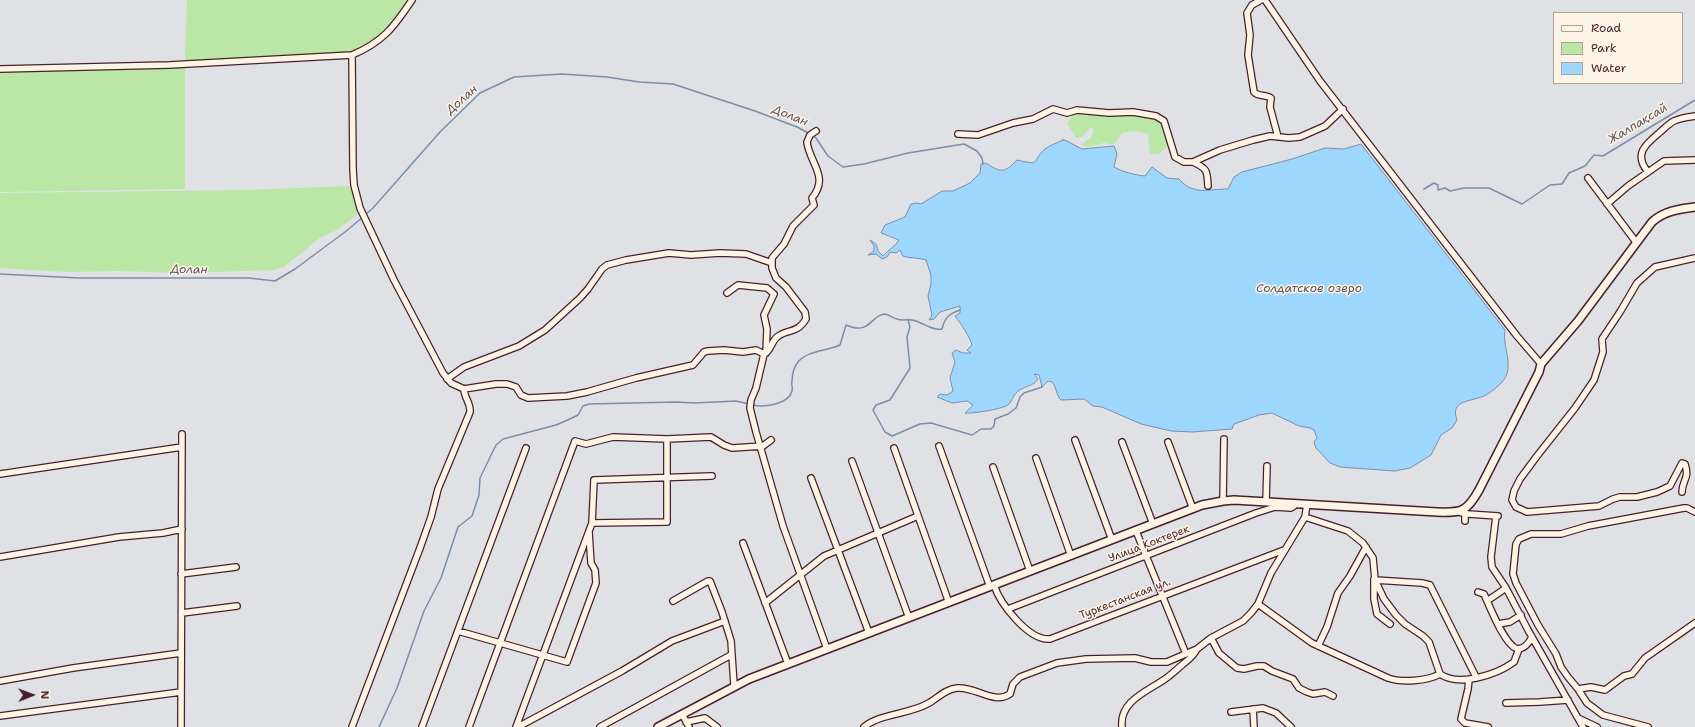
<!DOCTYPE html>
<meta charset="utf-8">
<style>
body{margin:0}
#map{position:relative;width:1695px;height:727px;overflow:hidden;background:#dfe1e4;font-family:"Shantell Sans",sans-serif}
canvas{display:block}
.legend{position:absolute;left:1553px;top:12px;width:130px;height:72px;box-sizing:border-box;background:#fcf5e5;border:1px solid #b59f9b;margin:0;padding:5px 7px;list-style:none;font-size:12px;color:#4a1f2b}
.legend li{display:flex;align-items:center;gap:8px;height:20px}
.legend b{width:20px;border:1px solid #b59f9b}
.north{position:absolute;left:12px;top:675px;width:40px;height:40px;-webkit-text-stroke:3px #fcf5e5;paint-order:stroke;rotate:89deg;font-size:11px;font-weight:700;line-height:16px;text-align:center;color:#4a1f2b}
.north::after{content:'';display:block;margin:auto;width:14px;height:18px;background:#4a1f2b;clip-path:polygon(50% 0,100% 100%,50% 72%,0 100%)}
</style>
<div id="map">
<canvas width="1695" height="727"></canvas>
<ul class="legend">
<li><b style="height:5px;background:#fcf5e5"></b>Road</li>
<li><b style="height:11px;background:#bae7a5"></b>Park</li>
<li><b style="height:11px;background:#9ed7fe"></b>Water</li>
</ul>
<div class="north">N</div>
</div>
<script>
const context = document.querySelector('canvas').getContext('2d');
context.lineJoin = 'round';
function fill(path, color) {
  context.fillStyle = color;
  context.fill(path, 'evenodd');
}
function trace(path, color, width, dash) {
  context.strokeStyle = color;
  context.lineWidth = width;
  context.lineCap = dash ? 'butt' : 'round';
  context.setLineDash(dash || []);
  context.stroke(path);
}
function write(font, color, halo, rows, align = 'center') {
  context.font = font + ' "Shantell Sans",sans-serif';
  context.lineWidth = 3;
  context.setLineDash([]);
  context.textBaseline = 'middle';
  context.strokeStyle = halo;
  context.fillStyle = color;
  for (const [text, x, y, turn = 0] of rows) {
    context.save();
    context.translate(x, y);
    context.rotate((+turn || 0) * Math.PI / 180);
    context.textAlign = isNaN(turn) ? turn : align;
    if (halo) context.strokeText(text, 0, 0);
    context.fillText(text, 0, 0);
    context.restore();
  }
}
const green = new Path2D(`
 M 187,0 L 409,0 L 381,37 L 352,53 L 185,62 Z
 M 185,67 L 185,187 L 183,189 L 0,192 L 0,72 Z
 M 1076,112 C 1101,112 1139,108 1161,120 L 1169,145 L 1159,154 L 1150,154 L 1148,134 C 1140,130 1130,131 1122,133 C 1119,136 1117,142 1113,144 C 1110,145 1107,143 1104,143 C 1095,145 1090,148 1081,145 L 1091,137 L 1094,130 L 1090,127 L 1083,137 L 1076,138 L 1067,123 Z
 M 351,186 L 360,213 L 335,231 L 321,237 L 284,267 L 273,270 L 184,273 L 119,271 L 67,272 L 0,268 L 0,193 L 244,190 Z`);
const water = new Path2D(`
 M 1063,140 L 1067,141 L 1082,149 L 1114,146 L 1117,154 L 1114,167 C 1123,172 1135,175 1145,176 L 1152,167 L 1167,178 L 1179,179 C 1194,196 1208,189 1228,189 L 1234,177 L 1242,172 L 1292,159 L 1325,148 L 1344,149 L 1361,144 L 1505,330 C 1502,347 1515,366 1503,381 C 1499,386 1491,392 1486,395 C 1473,402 1449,399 1457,420 L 1452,428 L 1441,435 L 1431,455 L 1410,468 L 1395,471 L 1340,467 L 1330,463 L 1316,448 L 1314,442 L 1317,438 L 1314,430 L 1310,428 L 1299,426 L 1272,413 L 1259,415 L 1234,424 L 1232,429 L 1192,432 L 1171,431 L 1141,424 L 1102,407 L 1093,406 L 1084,399 L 1061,400 C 1056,395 1057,388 1052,382 L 1048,381 L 1042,387 L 1039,375 L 1034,374 L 1038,379 C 1034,386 1024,386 1017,392 C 1013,395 1012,402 1008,405 C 1002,409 972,414 965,413 L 973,405 L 967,401 L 952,403 L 937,397 L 940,394 L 947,395 L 953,391 L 950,378 L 955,362 L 952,353 L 956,350 L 963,353 L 971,353 L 967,350 L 972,345 C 970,337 961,324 955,316 L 960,313 L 960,306 L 940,312 L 934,319 L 929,320 L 932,315 L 928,296 L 931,284 L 931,275 L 926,260 C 918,257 911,259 903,256 L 900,250 L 896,253 L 890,252 L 887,257 L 882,259 L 876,254 L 868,255 L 874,251 L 874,246 L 870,240 L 876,244 L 878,251 L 883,256 C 889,249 895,247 899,240 L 881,233 L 885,225 L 905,217 L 911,204 L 917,203 L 921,204 L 942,191 L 953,191 L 970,183 L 980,173 L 981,164 L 986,163 C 1001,173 1005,173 1017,160 C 1043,166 1031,161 1045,149 C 1050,145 1057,143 1063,140 Z`);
const stream = new Path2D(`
 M 813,136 L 816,138 L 828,156 L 843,167 L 864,164 L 908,153 L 964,144 L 977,151 L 982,158 L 983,164
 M 1424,189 L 1434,183 L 1438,185 L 1438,190 L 1445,188 L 1450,191 L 1464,188 L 1489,188 L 1522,204 L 1550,185 L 1562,184 L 1569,173 L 1585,166 L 1594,155 L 1603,156 L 1695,100
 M 366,214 L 373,208 L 440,132 L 480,93 L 514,77 L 562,74 L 607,77 L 639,82 L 673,84 L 755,111 L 797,127 L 810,134
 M 0,274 L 79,278 L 249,278 L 275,281 L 295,269 L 345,232 L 363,217
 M 908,320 L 910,327 L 907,337 L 910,368 L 890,400 L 876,405 L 873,410 L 885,432 L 892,436 L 920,424 L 931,423 L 972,435 L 981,429 L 991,429 L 994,426 L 995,419 L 1008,414 L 1016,408 L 1020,397 L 1024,393 L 1042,387
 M 753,405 C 764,408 789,404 792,391 C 793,387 791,385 792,382 C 792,375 794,367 798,362 C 808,350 828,351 840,345 L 846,325 C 871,336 871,314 885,314 C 890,315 893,318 897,319 C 902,321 907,319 912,320 C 923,322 931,331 942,329 C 945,317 949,314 960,310
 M 379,727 L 397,688 L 424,611 L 441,578 L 458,527 L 472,516 L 479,495 L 480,478 L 496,445 L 503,439 L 556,425 L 572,418 L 578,415 L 583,406 L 589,404 L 676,402 L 694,403 L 736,401 L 749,404`);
const minor = new Path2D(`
 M 1261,0 L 1252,5 L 1247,13 L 1250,35 L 1248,55 L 1254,92 C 1258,97 1265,94 1271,98 L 1270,107 L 1278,137
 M 1265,0 L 1320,81 L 1517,336 L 1541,364
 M 352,55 L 353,169 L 354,185 L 360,208 L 394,280 L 443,373 L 451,383 L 464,389 L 496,384 L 507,384 L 516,387 L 521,395 L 528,398 L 567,396 L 587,392 L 636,378 L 693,365 L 704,352 L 708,351 L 724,350 L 743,352 L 756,350 L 764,354
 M 0,69 L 169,65 L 352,55 C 383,42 394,27 412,0
 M 816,131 L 810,135 L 807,142 C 809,162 830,177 812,198 L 814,205 L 793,226 L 784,244 L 772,258 L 772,268 L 776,278 L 786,287 L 805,312 L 806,319 C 796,335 788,328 777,337 C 771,342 771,351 764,354 L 756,388 L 751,400 L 750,408 L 756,432 L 783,526 L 827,649
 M 958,134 L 978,135 L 1013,123 L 1033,119 L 1053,109 L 1067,113 L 1077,110 L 1109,113 L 1133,112 L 1156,116 L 1164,121 L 1175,157 L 1184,162 L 1193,162 L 1220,150 L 1253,140 L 1270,136 L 1289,138 L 1300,137 L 1325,126 L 1343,109
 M 1193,162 C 1208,169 1207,171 1208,186
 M 1648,172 C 1633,154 1646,144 1659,133 C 1664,129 1668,124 1674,121 C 1680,118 1688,117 1695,116
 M 1588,178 L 1636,242
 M 1607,204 L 1628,186 L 1664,161 L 1695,160
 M 727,293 L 738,285 L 767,288 L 774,294 L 764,315 L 767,329 L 766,353
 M 447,379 L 464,367 L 519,346 L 545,330 L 580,298 L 588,289 L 602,269 L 607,265 L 626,260 L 669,253 L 691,255 L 720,253 L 746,254 L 772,263
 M 1075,440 L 1112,540
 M 1122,442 L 1153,524
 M 1168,442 L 1193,509
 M 939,446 L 990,587
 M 894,448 L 949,603
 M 1036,458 L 1071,556
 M 852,461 L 909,618
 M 993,467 L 1030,571
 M 0,474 L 182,447
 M 811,478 L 869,633
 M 1682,492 C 1682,480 1690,479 1685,464 L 1682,463 L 1670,486 L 1657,492 L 1637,497 L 1620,497 L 1613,499 L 1599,506 L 1527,512 L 1516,507 L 1512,500 L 1514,491 L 1520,479 L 1537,456 L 1575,408 L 1594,380 L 1603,352 L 1602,339 L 1620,312 L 1637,283 L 1655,267 L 1695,258
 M 1223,501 L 1224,439
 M 1266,502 L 1267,466
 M 1459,512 L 1468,514 L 1498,516
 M 1496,516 L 1491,557 L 1492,567 L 1506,588 L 1528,630 L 1583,727
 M 1305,517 L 1348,531 L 1363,543 L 1373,558 L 1375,580 L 1384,599 L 1396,615 L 1405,624 L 1423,636 L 1429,642 L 1440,674 C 1459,687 1496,675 1514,662 L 1519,649
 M 1465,521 L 1465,514
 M 592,523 L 667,522 L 667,439
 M 1136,531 L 1186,654
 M 743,543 L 788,664
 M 0,557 L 119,537 L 163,533 L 182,529
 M 181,574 L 236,567
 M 1374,579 L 1374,599 L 1377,614 L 1390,624
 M 1375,580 L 1422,583 L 1430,585 L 1476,677
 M 994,585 C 1000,604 1029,641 1050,639 L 1284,550
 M 1478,592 L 1484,594 C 1490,607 1504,644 1517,649 C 1525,649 1529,643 1532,637
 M 673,601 L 708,581 L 710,581 L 722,612 L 731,641 L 734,685
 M 1487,601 L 1506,588
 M 765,603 L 824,556 L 918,516
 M 1258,604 L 1312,643 L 1388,678 C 1402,683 1427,681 1440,674
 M 1008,609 L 1256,513 L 1275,507 L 1291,508 L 1294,506 L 1295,503
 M 182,613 L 237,606
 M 1498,624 L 1510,622 L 1521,615
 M 458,631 L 567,662 L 596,583 L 595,570 L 591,563 L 589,532
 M 1211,638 L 1219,653 L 1237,668 L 1244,669 L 1257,666 L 1264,666 L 1272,671 L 1293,679 L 1299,688 L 1307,692 L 1313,694 L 1325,692 L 1333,696
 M 1318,646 L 1327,627 L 1338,593 L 1350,576 L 1366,547
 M 1469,679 L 1468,689 L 1461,719 L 1465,723 L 1488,727
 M 0,681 L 73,668 L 181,653
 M 1578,689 L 1591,687 L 1605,690 L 1624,676 L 1632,674 L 1645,658 L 1695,623
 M 1506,703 L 1540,702 L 1568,700
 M 1253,709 L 1254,727
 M 1231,712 L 1263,708 L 1276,713 L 1291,727
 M 682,714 L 689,727
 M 0,716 L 181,692
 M 1578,718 L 1597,727
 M 686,722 L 705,718 L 717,727
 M 181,727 L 182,434
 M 352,727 L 420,548 L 431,517 L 438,489 L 470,412 C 471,403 464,398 464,389
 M 422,727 L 526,448
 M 469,727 L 575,441 L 586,444 L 613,437 L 667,439 L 711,437 L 724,445 L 732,448 L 763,446 L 771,440
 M 516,727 L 592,523 L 594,480 L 712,476
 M 518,727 L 622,671 L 672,641 L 725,621
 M 600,727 L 731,655
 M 864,727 C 879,714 909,714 927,704 C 937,699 945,689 957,688 C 975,686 994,705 1010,694 L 1013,684 L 1020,677 L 1057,663 L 1086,659 L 1135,658 L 1151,662 L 1167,662 L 1197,649 L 1211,638 L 1243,621 L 1251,613 L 1258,604 L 1271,573 L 1305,517 L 1307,504
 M 1122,727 C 1119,701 1148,691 1165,679 C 1171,675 1177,669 1182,665 C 1188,660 1194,656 1197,649
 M 1648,727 L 1603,715 L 1587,703 L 1578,689 L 1568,677 L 1561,667 L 1556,654 L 1538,625 L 1516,583 L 1513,574 L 1516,544 L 1519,539 L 1531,534 L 1561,534 L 1588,526 L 1684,508 L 1687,508 L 1695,512`);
const major = new Path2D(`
 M 658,727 L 749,679 L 1202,505 L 1223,501 L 1234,500 L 1437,512 C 1461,513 1467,512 1479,490 L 1539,372 L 1541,364 L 1578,321 L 1652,222 C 1664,211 1679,209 1695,207`);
const streetNames = [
 ["Улица Коктерек",1149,544,-21],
 ["Туркестанская ул.",1125,599,-21]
];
const waterNames = [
 ["Долан",462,100,-42],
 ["Долан",790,116,22],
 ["Жалпақсай",1638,124,-31],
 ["Долан",189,270,1],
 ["Солдатское озеро",1309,289]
];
fill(green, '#bae7a5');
fill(water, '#9ed7fe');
trace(water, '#7c8daa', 1);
trace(stream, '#7c8daa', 1.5);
trace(minor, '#4a1f2b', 8);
trace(major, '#4a1f2b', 10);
trace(minor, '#fcf5e5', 5.5);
trace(major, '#fcf5e5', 7);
write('11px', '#4a1f2b', '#fcf5e5', streetNames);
write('italic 12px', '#5f4d60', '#fcf5e5', waterNames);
</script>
